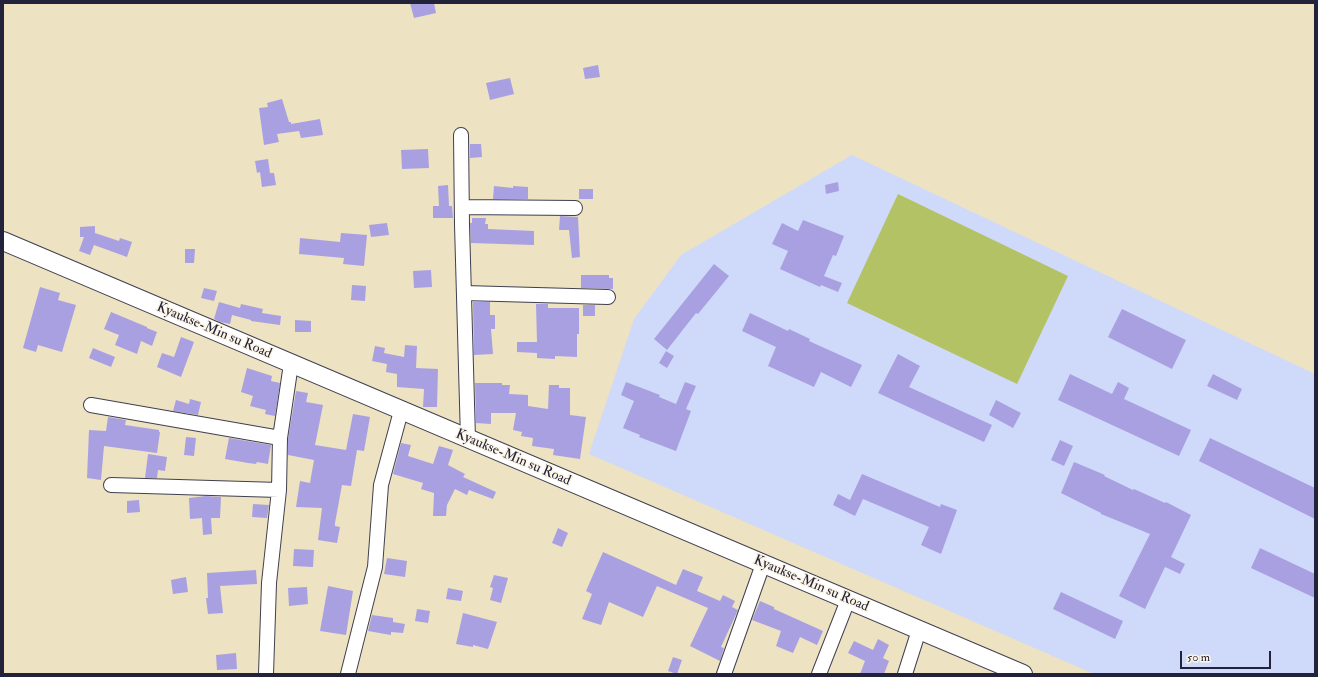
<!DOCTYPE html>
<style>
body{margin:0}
#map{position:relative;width:1318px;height:677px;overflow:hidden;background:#ede2c1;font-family:"IM FELL Double Pica",serif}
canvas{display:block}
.frame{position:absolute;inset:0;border:4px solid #22223b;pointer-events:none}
.scale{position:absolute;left:1180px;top:651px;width:91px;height:18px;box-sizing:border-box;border:2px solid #22223b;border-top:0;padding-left:5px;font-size:12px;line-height:14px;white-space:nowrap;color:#22223b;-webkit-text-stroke:3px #fcf5e5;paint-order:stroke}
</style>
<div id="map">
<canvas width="1318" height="677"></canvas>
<div class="frame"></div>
<div class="scale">50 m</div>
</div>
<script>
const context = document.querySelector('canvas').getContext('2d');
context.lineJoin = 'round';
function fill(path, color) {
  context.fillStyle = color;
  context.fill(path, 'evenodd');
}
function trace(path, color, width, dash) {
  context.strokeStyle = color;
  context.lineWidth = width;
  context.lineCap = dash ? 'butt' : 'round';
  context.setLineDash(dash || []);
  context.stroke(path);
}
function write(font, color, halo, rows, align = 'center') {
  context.font = font + ' "IM FELL Double Pica",serif';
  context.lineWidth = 3;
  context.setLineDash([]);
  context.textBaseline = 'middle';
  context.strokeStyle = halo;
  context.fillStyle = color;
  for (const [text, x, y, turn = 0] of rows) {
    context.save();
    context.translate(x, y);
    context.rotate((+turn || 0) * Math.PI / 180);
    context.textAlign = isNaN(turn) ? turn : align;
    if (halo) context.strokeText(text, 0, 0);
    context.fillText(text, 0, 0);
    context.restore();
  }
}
const built = new Path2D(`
 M 852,155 L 1315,374 L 1315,674 L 1094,674 L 589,454 L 634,319 L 681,255 Z`);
const green = new Path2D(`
 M 898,194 L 1068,276 L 1017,384 L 847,303 Z`);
const building = new Path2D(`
 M 410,3 L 434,3 L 436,13 L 414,18 Z
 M 598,65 L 600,77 L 585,79 L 583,68 Z
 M 510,78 L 514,94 L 490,100 L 486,83 Z
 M 282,99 L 289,122 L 291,122 L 291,124 L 320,119 L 323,135 L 301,138 L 299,131 L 277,134 L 279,142 L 264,145 L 259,108 L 268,107 L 267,103 Z
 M 470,144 L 481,144 L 482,157 L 470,158 Z
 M 428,149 L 429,168 L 402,169 L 401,150 Z
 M 268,159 L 270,173 L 274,173 L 276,185 L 262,187 L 260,172 L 257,173 L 255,161 Z
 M 838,182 L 839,191 L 826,194 L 825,185 Z
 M 448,185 L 449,206 L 452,206 L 453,218 L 433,218 L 433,206 L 439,206 L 438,186 Z
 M 494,186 L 513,188 L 513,186 L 528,187 L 528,199 L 493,199 Z
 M 579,189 L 593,189 L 593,199 L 579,199 Z
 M 560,216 L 578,217 L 580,257 L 572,258 L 569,230 L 559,230 Z
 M 472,218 L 486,218 L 485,224 L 488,224 L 488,229 L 534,231 L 534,245 L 471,243 L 470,223 L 472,223 Z
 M 803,220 L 844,236 L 836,256 L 833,255 L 824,276 L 842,283 L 838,292 L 821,285 L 820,287 L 780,269 L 788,251 L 772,244 L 782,223 L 798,231 Z
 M 387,223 L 389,235 L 371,237 L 369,225 Z
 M 95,226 L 95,233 L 119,241 L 120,238 L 132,242 L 127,257 L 94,245 L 90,255 L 79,251 L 84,237 L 80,237 L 80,227 Z
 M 341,233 L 367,235 L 364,266 L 343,264 L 344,258 L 299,254 L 300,238 L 340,242 Z
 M 185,249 L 195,249 L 194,263 L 185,263 Z
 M 714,264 L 729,276 L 698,314 L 696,313 L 667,350 L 654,339 Z
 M 431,270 L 432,287 L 414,288 L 413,271 Z
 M 581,275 L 609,275 L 609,278 L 613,278 L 613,289 L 581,288 Z
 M 352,285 L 366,286 L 365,301 L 351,300 Z
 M 40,287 L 60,293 L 58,300 L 76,305 L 62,352 L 38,345 L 36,352 L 23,348 Z
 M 204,288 L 217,291 L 214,301 L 201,298 Z
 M 219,302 L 240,308 L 241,304 L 263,309 L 262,313 L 281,316 L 280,325 L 251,321 L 251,320 L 232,315 L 230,324 L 220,322 L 214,319 Z
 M 473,302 L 490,302 L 490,315 L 495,315 L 495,329 L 491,329 L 493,354 L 474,355 Z
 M 536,304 L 548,304 L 548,308 L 579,308 L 579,334 L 577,334 L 577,357 L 555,356 L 555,359 L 537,358 L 537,353 L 517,352 L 517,342 L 537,342 Z
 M 583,305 L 595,305 L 595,316 L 583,316 Z
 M 1122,309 L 1186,340 L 1172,369 L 1108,337 Z
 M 111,312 L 147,327 L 147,328 L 157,332 L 152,346 L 141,341 L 137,354 L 115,345 L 119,335 L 104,329 Z
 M 750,313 L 788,331 L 789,329 L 810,339 L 809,341 L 862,365 L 851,387 L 821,372 L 814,387 L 768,366 L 776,347 L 742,331 Z
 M 295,320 L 311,321 L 311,332 L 295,332 Z
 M 181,337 L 194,342 L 181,377 L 157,367 L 162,353 L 174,357 Z
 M 405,345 L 417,346 L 416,368 L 438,369 L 437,407 L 423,407 L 424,389 L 397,387 L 397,374 L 386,372 L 387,364 L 372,361 L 375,346 L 385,348 L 384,353 L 404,357 Z
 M 93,348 L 115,357 L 111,367 L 89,358 Z
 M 666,351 L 674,356 L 667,368 L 659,363 Z
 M 898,354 L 920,366 L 909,387 L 992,425 L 984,442 L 878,393 Z
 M 247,368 L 272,376 L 271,381 L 280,383 L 275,416 L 265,414 L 266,410 L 250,406 L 253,396 L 241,392 Z
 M 1070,374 L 1112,394 L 1118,382 L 1129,388 L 1124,399 L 1191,430 L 1179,456 L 1058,400 Z
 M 1213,374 L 1242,389 L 1237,400 L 1207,386 Z
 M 626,382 L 660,395 L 659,397 L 676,404 L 685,382 L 696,386 L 686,409 L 691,411 L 676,451 L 639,437 L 640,435 L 623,428 L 634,401 L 621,395 Z
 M 475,383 L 502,383 L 502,385 L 510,385 L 509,394 L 528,395 L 528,406 L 548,409 L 549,385 L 559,385 L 559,388 L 570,388 L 570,415 L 586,417 L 580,459 L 553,455 L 554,449 L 532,446 L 533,438 L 521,436 L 522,432 L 513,430 L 516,413 L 491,413 L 491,424 L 476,423 Z
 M 296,391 L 308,393 L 306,402 L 323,405 L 315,445 L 346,450 L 353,414 L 370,417 L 364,451 L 357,450 L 351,486 L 342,485 L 335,523 L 335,526 L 340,527 L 337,543 L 318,540 L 322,508 L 296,507 L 300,481 L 310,483 L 314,460 L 288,455 L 288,439 Z
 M 190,399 L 201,402 L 198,415 L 173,411 L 176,400 L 189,404 Z
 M 996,400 L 1021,413 L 1013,428 L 989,415 Z
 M 108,417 L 126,420 L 125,425 L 159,430 L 159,432 L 160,432 L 157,453 L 104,446 L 101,480 L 87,478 L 89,430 L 106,431 Z
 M 186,437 L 196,438 L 194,456 L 184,455 Z
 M 229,438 L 271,445 L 268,464 L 257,462 L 256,464 L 248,463 L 225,459 Z
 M 1210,438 L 1315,488 L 1315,519 L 1199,461 Z
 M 1060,440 L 1073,446 L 1064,466 L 1051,460 Z
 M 401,443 L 411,445 L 408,456 L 433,464 L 439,446 L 453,450 L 448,465 L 465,474 L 463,477 L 496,492 L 493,499 L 469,490 L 467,495 L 455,489 L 447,505 L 446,516 L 433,516 L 434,493 L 421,489 L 423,483 L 393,474 Z
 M 148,454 L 167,457 L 165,471 L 158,470 L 157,478 L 145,478 Z
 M 1074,462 L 1105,475 L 1104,476 L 1133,490 L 1134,489 L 1165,503 L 1166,502 L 1191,515 L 1171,557 L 1185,564 L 1180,574 L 1165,567 L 1145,609 L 1119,596 L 1150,534 L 1101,514 L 1101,513 L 1061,493 Z
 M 862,474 L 940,507 L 941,504 L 957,510 L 941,554 L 921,545 L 929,527 L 863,499 L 855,516 L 833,505 L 838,494 L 850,500 Z
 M 206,496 L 221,497 L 220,518 L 211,518 L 212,534 L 203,535 L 202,518 L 190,519 L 189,498 Z
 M 139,500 L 140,512 L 127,513 L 127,501 Z
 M 253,504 L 269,505 L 267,518 L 252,517 Z
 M 558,528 L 568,533 L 562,547 L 552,543 Z
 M 1260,548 L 1315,574 L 1315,598 L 1251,568 Z
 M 294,549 L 314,550 L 313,567 L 293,566 Z
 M 603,552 L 676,585 L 683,569 L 703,577 L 697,591 L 720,601 L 723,595 L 735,601 L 732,607 L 738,610 L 721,647 L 724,648 L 720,661 L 690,646 L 708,608 L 657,586 L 643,617 L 609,602 L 601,625 L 582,619 L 592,594 L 586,591 Z
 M 387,558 L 407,561 L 405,577 L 384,574 Z
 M 256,570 L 257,584 L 220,586 L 223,613 L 208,614 L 206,598 L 208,598 L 207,573 Z
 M 494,575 L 508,578 L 501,603 L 490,600 L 493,588 L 490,587 Z
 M 186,577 L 188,592 L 173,594 L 171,580 Z
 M 328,586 L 353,591 L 346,635 L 320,631 Z
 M 307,587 L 308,604 L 289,606 L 288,588 Z
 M 448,588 L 463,591 L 461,601 L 446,599 Z
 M 1061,592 L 1123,621 L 1115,639 L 1053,609 Z
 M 760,601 L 774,607 L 774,609 L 823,631 L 817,645 L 800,637 L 793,653 L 776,646 L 781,631 L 752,620 Z
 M 417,609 L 430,611 L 428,623 L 415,621 Z
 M 463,613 L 497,622 L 488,649 L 473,645 L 473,647 L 456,644 Z
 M 372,615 L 393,618 L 393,622 L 405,624 L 403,633 L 391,632 L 391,635 L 368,631 Z
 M 878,639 L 889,645 L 883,658 L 889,661 L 884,674 L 860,674 L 865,661 L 848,653 L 854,641 L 873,650 Z
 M 236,653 L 237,669 L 217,670 L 216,655 Z
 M 673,657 L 682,660 L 677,674 L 668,671 Z`);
const minor = new Path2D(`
 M 461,135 L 462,225 L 468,439
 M 462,207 L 575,208
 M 464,293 L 608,297
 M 91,405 L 280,438
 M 111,485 L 279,490
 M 266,674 L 269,583 L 279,490 L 280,438 L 291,364
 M 348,674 L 375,567 L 381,485 L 401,411
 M 724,674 L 763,564
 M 819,674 L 848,600
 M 905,674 L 919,630`);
const tertiary = new Path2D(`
 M 3,241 L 1023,674`);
const streetNames = [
 ["Kyaukse-Min su Road",214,331,23],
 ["Kyaukse-Min su Road",513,458,23],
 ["Kyaukse-Min su Road",811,584,23]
];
fill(built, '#cfdafa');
fill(green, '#b3c265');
fill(building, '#a9a0e2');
trace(minor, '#403f4f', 16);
trace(tertiary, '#403f4f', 20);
trace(minor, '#fff', 14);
trace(tertiary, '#fff', 18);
write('14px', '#22223b', '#fcf5e5', streetNames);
</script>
